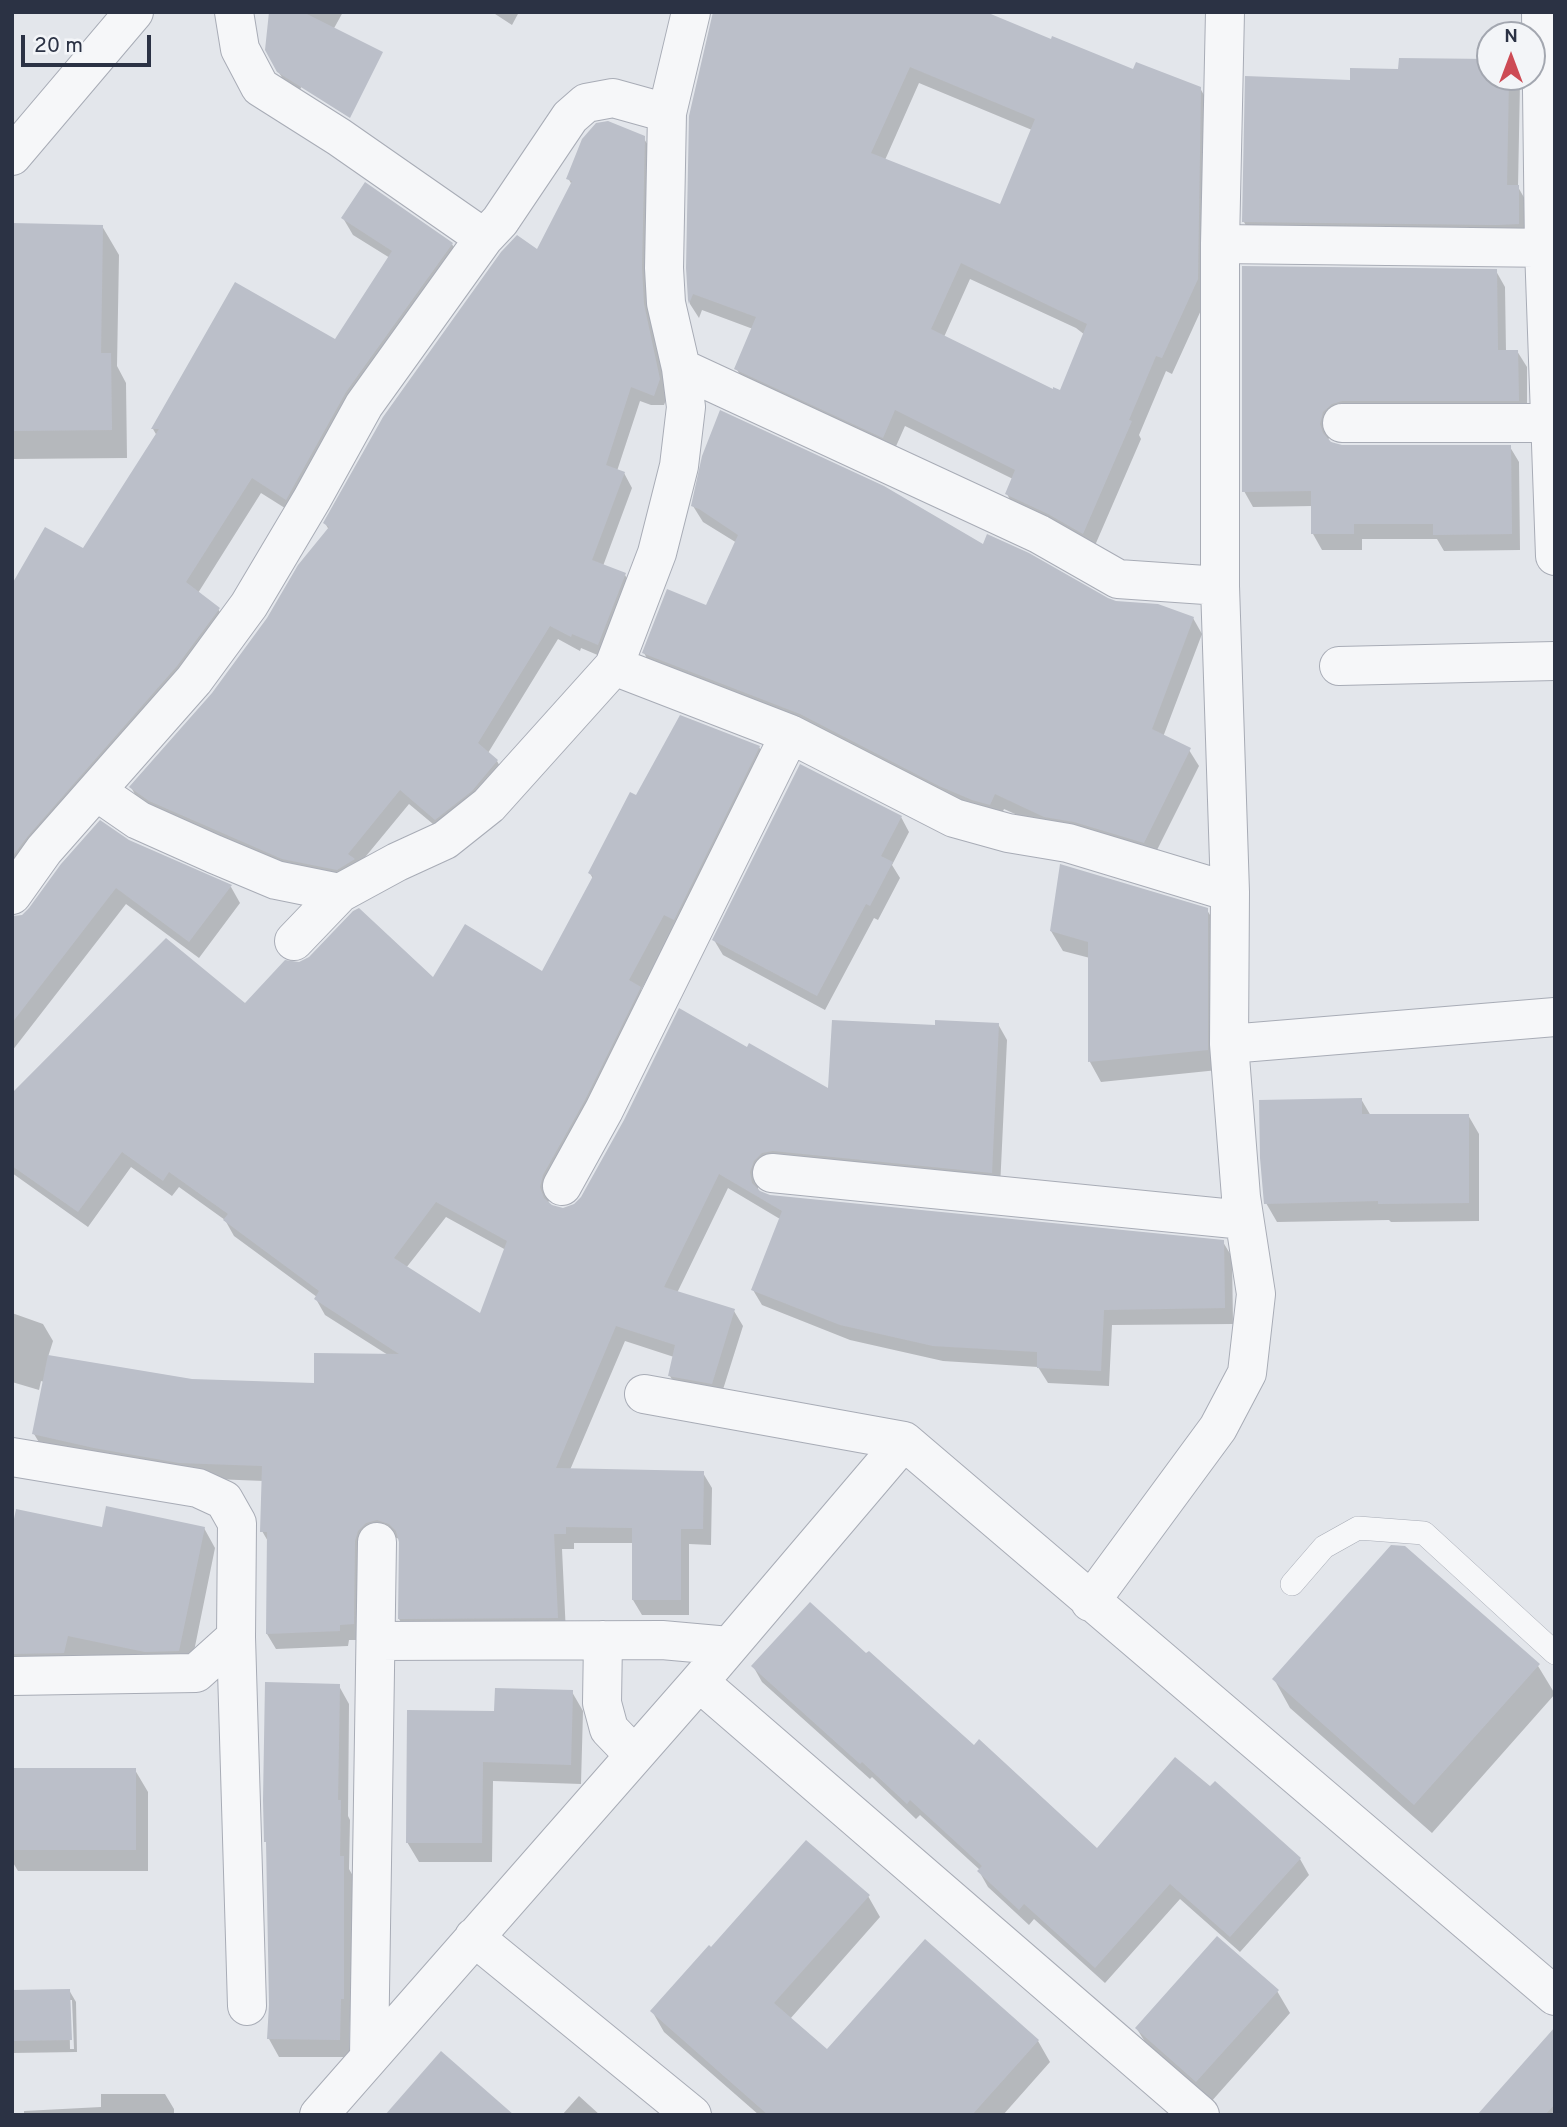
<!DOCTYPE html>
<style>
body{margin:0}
#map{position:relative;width:1567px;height:2127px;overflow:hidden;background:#e3e6eb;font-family:Overpass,sans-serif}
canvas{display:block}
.frame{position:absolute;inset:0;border:14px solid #2b3244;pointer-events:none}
.north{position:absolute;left:1476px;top:21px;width:70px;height:70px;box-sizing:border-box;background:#f3f5f8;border:2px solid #a3a7b0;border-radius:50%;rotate:0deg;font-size:19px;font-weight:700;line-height:28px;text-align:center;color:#2b3244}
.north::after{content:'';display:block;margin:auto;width:24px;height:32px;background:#cd4b55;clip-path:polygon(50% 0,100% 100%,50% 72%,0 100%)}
.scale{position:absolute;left:21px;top:35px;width:130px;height:32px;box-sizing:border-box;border:4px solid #2b3244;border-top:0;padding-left:9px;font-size:21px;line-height:24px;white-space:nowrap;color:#2b3244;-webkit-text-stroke:5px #f3f5f8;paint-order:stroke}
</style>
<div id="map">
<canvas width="1567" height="2127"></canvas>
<div class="frame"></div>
<div class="north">N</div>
<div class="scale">20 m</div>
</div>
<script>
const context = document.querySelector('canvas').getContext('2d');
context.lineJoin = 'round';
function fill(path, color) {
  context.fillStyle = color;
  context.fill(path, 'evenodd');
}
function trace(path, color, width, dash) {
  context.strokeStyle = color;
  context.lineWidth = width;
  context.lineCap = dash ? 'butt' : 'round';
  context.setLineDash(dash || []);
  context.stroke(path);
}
const shadow = new Path2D(`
 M 271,12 L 343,12 L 297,95 L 289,89 L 278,71 Z
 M 492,12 L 519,12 L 512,25 Z
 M 714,15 L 1134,71 L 1200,88 L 1210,106 L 1207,297 L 1172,374 L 1166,371 L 1139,435 L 1141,439 L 1093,550 L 1016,511 L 1007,494 L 1013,479 L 905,426 L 893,453 L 746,385 L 736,368 L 753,329 L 702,310 L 699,318 L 690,304 L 688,268 ZM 919,83 L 1032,130 L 1001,207 L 885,160 ZM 970,279 L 1076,328 L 1085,335 L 1061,392 L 1053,391 L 944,337 Z
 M 1490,61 L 1490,77 L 1517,77 L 1520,82 L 1518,187 L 1530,208 L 1530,245 L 1256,243 L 1244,222 L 1400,71 Z
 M 643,137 L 652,152 L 668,395 L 664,405 L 651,405 L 640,401 L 617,471 L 624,473 L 632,488 L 603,566 L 625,575 L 633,590 L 607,659 L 581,648 L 580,651 L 558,639 L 488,753 L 497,761 L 505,776 L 445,834 L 409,804 L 357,867 L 362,875 L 292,873 L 139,802 L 131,787 L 213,694 L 268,619 L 329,530 L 325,523 L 538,252 L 572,185 L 568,178 Z
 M 365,184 L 452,244 L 461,261 L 296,515 L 261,493 L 198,593 L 218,609 L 228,626 L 12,886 L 12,721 L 84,550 L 157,436 L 153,429 L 236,285 L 335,341 L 390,258 L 353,235 L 343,218 Z
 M 12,225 L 102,226 L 119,255 L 117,366 L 126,383 L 127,458 L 12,459 Z
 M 1244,268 L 1496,271 L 1505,287 L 1506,352 L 1517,351 L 1527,367 L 1527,416 L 1332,428 L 1328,441 L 1342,447 L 1510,447 L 1519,462 L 1520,550 L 1444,551 L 1437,539 L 1362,539 L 1362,550 L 1322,550 L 1313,534 L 1313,506 L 1253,507 L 1244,491 Z
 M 693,506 L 984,547 L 1107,600 L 1193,618 L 1202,634 L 1163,737 L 1189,750 L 1199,766 L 1153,858 L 1055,832 L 1004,809 L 999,820 L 653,669 L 644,653 L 707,608 L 737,543 L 703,522 Z
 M 759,747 L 768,763 L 641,990 L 648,1004 L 551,1192 L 548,1204 L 563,1210 L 575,1206 L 747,1049 L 830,1091 L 937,1027 L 998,1024 L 1007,1040 L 1000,1188 L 762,1177 L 758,1188 L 759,1193 L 769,1196 L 1223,1242 L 1232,1257 L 1233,1324 L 1112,1325 L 1109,1386 L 1048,1383 L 1038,1367 L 943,1361 L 850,1340 L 762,1305 L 753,1290 L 780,1219 L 728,1188 L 677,1293 L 734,1311 L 743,1326 L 720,1399 L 679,1392 L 670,1376 L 674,1357 L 625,1341 L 570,1470 L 703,1473 L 712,1488 L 711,1545 L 689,1544 L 689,1615 L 642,1615 L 633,1600 L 633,1543 L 574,1543 L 574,1549 L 562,1549 L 566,1634 L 408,1634 L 399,1619 L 400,1539 L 386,1535 L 362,1640 L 349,1640 L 348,1646 L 276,1649 L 267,1634 L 269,1543 L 262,1531 L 264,1481 L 189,1478 L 43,1449 L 34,1434 L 44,1382 L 41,1381 L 39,1390 L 12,1382 L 12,1313 L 43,1324 L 53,1341 L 48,1357 L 192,1380 L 316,1385 L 388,1355 L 325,1315 L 316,1299 L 317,1297 L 234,1236 L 225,1220 L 179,1187 L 172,1196 L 131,1167 L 88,1227 L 12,1173 L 12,1096 L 245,1006 L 433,980 L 543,973 L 593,879 L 590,873 L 637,798 ZM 446,1217 L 506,1250 L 481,1316 L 406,1268 Z
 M 901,817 L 909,832 L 892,865 L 900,878 L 878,920 L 874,918 L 825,1010 L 723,955 L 714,940 Z
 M 128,842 L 231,887 L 240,903 L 199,958 L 126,904 L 12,1051 L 12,918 L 22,916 Z
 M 1207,910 L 1219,930 L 1218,1070 L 1101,1082 L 1090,1062 L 1090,958 L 1063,951 L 1051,931 Z
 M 1361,1099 L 1371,1116 L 1468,1115 L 1479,1134 L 1479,1221 L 1391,1222 L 1389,1220 L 1277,1222 L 1266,1203 Z
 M 12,1519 L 66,1530 L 204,1528 L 215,1548 L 190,1671 L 157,1671 L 79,1655 L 75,1673 L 12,1676 Z
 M 867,1656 L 1097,1851 L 1300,1859 L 1309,1875 L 1240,1952 L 1180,1899 L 1105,1983 L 1034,1919 L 1029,1925 L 988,1887 L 979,1871 L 980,1870 L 920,1815 L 916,1819 L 872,1777 L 870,1779 L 762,1682 L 753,1666 Z
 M 1538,1666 L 1555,1694 L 1432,1833 L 1290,1708 L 1274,1679 Z
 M 339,1686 L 349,1704 L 348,1816 L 350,1820 L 349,1869 L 353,1876 L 353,2017 L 350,2017 L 349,2057 L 279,2057 L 269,2039 Z
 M 572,1692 L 583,1711 L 581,1784 L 493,1781 L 492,1862 L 419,1862 L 407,1842 L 496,1712 Z
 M 12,1770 L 135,1770 L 148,1792 L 148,1871 L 18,1871 L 12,1861 Z
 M 868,1896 L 880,1917 L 790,2019 L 827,2052 L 1038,2041 L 1050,2062 L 1003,2115 L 759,2115 L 664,2032 L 652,2011 Z
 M 69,1990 L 76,2002 L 77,2052 L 12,2053 L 12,1992 ZM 69,2000 L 72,2000 L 74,2049 L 70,2049 Z
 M 1277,1991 L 1290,2013 L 1210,2103 L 1150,2050 L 1137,2029 Z
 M 1555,2061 L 1555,2115 L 1478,2115 Z
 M 101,2094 L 165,2094 L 174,2109 L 174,2115 L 24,2115 L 24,2111 L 101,2107 Z
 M 579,2096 L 600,2115 L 562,2115 Z`);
const building = new Path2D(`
 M 269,12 L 303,12 L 383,52 L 350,118 L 277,72 L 265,50 Z
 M 713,12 L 986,12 L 1051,39 L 1052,36 L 1133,69 L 1136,62 L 1201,87 L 1198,279 L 1162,358 L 1156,356 L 1129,420 L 1132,421 L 1083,534 L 1048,514 L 1005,494 L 1015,470 L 895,410 L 883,438 L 734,369 L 756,317 L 693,294 L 689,304 L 688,300 L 686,268 L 689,116 ZM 910,67 L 1035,119 L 1000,204 L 871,153 ZM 961,263 L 1087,324 L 1060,390 L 1053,387 L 1053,389 L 931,329 Z
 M 1399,58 L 1490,59 L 1490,77 L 1509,77 L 1507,185 L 1519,185 L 1519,224 L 1497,225 L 1242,222 L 1245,76 L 1350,80 L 1350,68 L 1398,69 Z
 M 608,121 L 645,136 L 642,268 L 644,304 L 660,379 L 654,396 L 631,387 L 606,465 L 625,472 L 592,560 L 626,573 L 598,645 L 572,634 L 571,637 L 550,626 L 478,743 L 498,760 L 472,791 L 435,820 L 400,790 L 348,854 L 355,859 L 337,870 L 282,859 L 149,801 L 129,787 L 212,693 L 267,618 L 298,565 L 329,527 L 323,523 L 383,417 L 501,252 L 517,235 L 537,249 L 572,181 L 566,179 L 582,139 L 596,123 Z
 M 365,182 L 453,243 L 346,392 L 286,500 L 252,478 L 186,582 L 220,608 L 177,666 L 28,836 L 12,857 L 12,584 L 45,527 L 83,548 L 159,429 L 151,429 L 235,282 L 335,339 L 392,251 L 341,218 Z
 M 12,223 L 103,225 L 101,353 L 111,353 L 112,430 L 12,431 Z
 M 1242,266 L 1497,269 L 1498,350 L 1518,350 L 1519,401 L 1342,401 L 1332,404 L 1323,412 L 1320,424 L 1323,433 L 1331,442 L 1342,445 L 1511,445 L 1512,534 L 1433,535 L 1433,524 L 1354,524 L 1354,534 L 1311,534 L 1311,491 L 1242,492 Z
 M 720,410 L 884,486 L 983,544 L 987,534 L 1029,553 L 1108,598 L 1116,601 L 1158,604 L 1194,617 L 1152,729 L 1191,748 L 1144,843 L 1074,822 L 1044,817 L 995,794 L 990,805 L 972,800 L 939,786 L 800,714 L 642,653 L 667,589 L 706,605 L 738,535 L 699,509 L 691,506 L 702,456 Z
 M 680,715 L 760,746 L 674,920 L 664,915 L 629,980 L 641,987 L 585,1100 L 543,1175 L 540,1187 L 544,1198 L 552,1205 L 563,1208 L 574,1204 L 581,1197 L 624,1120 L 679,1008 L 747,1047 L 749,1043 L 828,1088 L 832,1020 L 935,1025 L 935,1020 L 999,1023 L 992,1173 L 773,1151 L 762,1153 L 754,1161 L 750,1172 L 752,1183 L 760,1191 L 770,1195 L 1224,1240 L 1225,1308 L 1104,1310 L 1101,1371 L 1037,1368 L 1037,1352 L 933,1346 L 840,1325 L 751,1290 L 782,1211 L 719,1174 L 664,1287 L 735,1309 L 712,1384 L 668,1376 L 675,1345 L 616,1326 L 556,1468 L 704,1471 L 703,1529 L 681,1529 L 681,1600 L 632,1600 L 632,1528 L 566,1527 L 566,1534 L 554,1534 L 558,1618 L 398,1619 L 399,1542 L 396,1531 L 389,1524 L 377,1520 L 366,1523 L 358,1531 L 355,1541 L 354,1624 L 340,1625 L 340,1631 L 266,1634 L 267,1532 L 260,1532 L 262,1466 L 179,1463 L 94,1448 L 32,1434 L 48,1355 L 192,1379 L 314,1383 L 314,1353 L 399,1354 L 314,1299 L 319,1291 L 223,1220 L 228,1214 L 169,1172 L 163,1181 L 122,1152 L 78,1212 L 12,1166 L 12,1093 L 166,938 L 245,1003 L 285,960 L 299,962 L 309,957 L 353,911 L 359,908 L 433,977 L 465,924 L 542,971 L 593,876 L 588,873 L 630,792 L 636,795 ZM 436,1202 L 507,1241 L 480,1313 L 394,1258 Z
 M 800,764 L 902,816 L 881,856 L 893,862 L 870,906 L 866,904 L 817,996 L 712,940 Z
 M 100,820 L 129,840 L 232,885 L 189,942 L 116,888 L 12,1023 L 12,916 L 22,915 L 29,908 L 61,864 Z
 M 1060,864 L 1208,908 L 1208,1050 L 1088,1062 L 1088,942 L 1050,931 Z
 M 1362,1098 L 1362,1114 L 1469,1114 L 1469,1203 L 1378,1204 L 1378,1201 L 1264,1204 L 1260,1158 L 1259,1100 Z
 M 106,1506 L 205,1527 L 179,1651 L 145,1652 L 68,1636 L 64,1653 L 12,1654 L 12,1529 L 16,1509 L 102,1527 Z
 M 1391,1545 L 1405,1546 L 1540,1664 L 1414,1805 L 1272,1679 Z
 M 810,1602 L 866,1653 L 869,1651 L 974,1745 L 979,1739 L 1097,1848 L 1175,1757 L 1210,1786 L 1215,1781 L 1301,1858 L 1230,1937 L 1170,1884 L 1095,1968 L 1024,1904 L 1019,1910 L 977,1871 L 982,1866 L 910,1800 L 907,1804 L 862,1762 L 860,1764 L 751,1666 Z
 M 265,1682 L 340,1684 L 338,1800 L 341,1800 L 340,1856 L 344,1856 L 344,1999 L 341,1999 L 340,2040 L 267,2039 L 269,2005 L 266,1842 L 264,1842 L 263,1800 Z
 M 495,1688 L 573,1690 L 571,1765 L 483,1762 L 482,1843 L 406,1843 L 407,1710 L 494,1711 Z
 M 12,1768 L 136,1768 L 136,1850 L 12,1850 Z
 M 806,1840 L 870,1895 L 774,2003 L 827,2049 L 925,1939 L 1039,2040 L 972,2115 L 768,2115 L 650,2011 L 709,1945 L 711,1947 Z
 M 1217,1936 L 1279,1990 L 1196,2082 L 1135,2028 Z
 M 70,1989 L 72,2040 L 12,2041 L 12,1990 Z
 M 1555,2027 L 1555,2104 L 1545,2115 L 1477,2115 Z
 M 441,2051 L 514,2115 L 385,2115 Z`);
const lane = new Path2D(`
 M 1292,1584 L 1324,1547 L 1358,1528 L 1424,1533 L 1555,1653`);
const street = new Path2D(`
 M 234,12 L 240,49 L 260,87 L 339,137 L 484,238
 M 1541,12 L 1544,248 L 1555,556
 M 12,156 L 134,12
 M 1220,244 L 1555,248
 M 681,368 L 1039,534 L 1118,579 L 1220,586
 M 1342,423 L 1550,423
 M 614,666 L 790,734 L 954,818 L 1008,833 L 1068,843 L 1230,892
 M 1339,666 L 1555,661
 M 96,791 L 138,820 L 214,854 L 276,880 L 340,893
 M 12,895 L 44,850 L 194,680 L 249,605 L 312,499 L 364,405 L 484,238 L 500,221 L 570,117 L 586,103 L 613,98 L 667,113
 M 294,941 L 340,893 L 397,862 L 445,840 L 489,805 L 614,666 L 657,553 L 679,466 L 686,407 L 681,368 L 666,303 L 664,268 L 667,113 L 691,12
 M 1229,1044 L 1555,1017
 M 772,1173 L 1244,1220
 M 562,1186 L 604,1110 L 790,734
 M 644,1394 L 904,1441 L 1555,1996
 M 12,1457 L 198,1488 L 224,1500 L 237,1523 L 236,1637 L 247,2006
 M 1090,1602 L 1218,1428 L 1247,1373 L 1256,1294 L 1241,1197 L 1229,1044 L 1230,892 L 1220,586 L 1220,244 L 1225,12
 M 603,1640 L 602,1703 L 609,1729 L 634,1755
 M 376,1641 L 662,1640 L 729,1646
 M 12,1676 L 196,1673 L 236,1637
 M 699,1682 L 1200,2115
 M 474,1937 L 692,2115
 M 369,2056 L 377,1542
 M 319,2115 L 699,1682 L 904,1441`);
fill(shadow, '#0003');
fill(building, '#bbbfc9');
trace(lane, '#a8acb6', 24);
trace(street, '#a8acb6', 40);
trace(lane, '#f6f7f9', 23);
trace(street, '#f6f7f9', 38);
</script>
